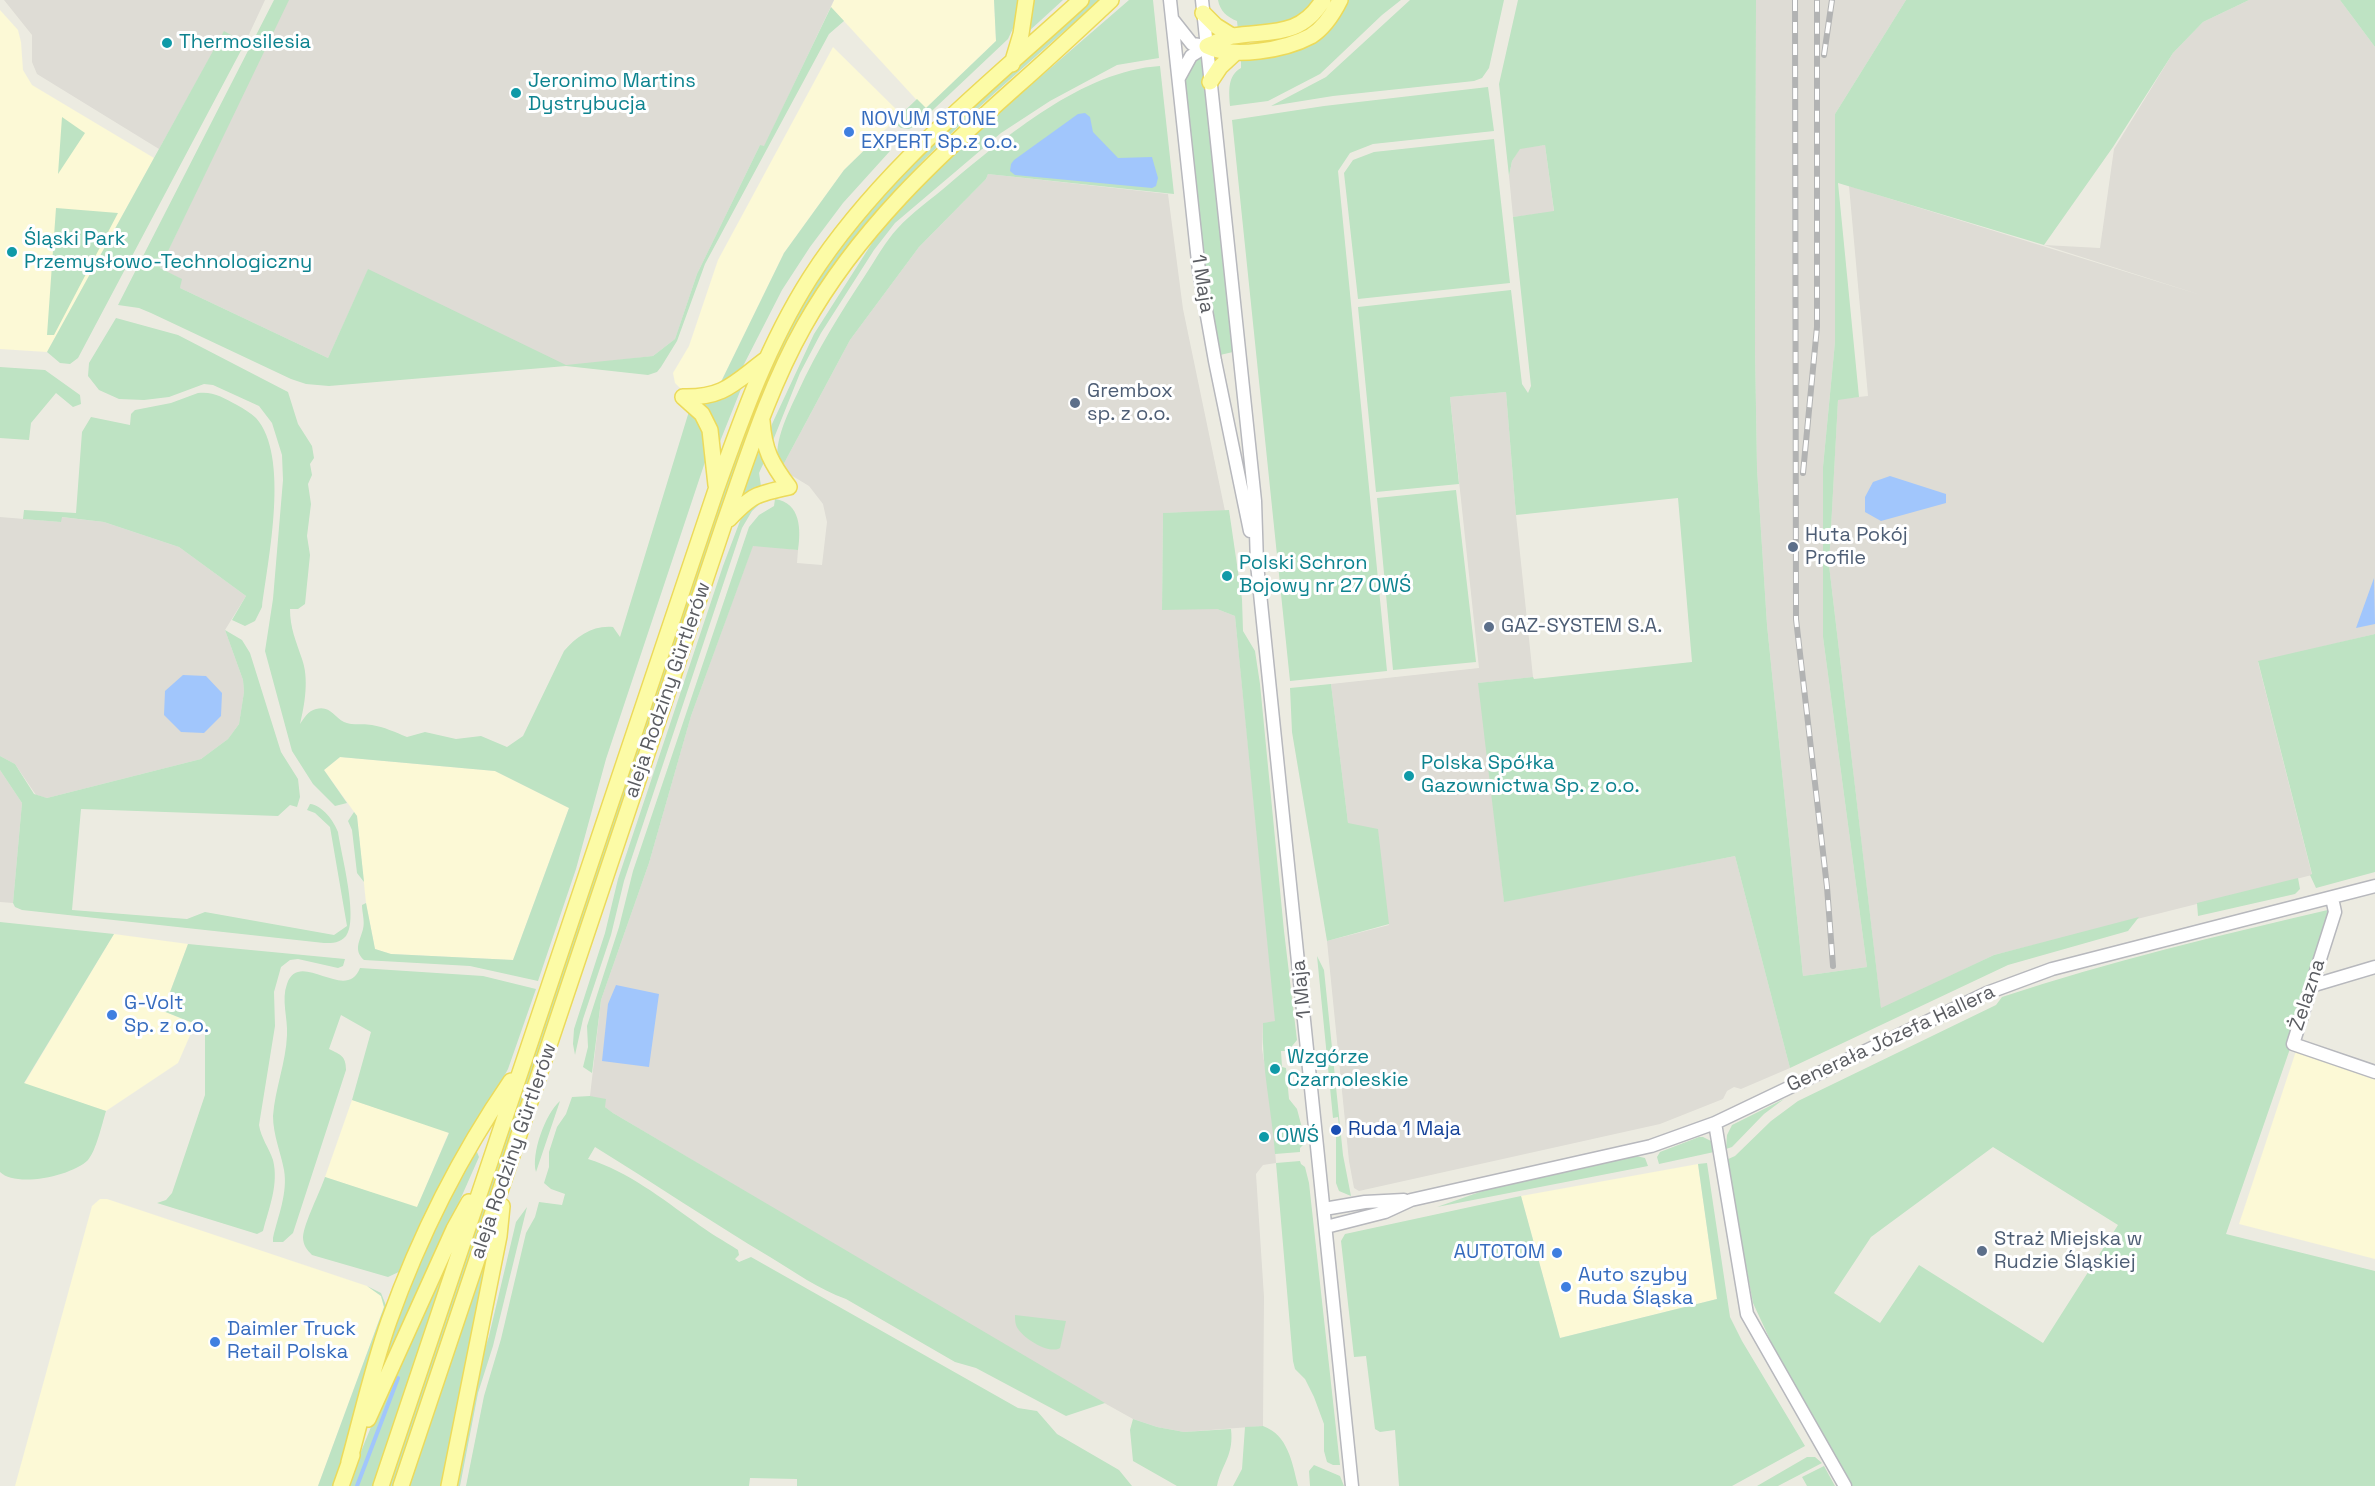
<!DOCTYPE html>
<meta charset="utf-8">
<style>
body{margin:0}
canvas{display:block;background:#ecebe1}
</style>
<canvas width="2375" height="1486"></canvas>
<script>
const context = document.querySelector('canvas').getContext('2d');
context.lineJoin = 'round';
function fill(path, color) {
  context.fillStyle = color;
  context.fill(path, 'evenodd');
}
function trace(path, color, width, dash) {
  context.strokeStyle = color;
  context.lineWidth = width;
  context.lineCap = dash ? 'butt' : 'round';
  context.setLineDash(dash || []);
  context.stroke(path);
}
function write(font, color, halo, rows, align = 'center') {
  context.font = font + ' "Space Grotesk",sans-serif';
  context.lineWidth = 6;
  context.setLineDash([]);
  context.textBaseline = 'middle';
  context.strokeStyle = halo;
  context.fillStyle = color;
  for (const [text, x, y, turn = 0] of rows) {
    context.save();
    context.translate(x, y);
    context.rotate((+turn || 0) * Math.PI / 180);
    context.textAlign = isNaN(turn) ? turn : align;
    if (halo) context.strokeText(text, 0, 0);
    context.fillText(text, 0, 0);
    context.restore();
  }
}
const commercial = new Path2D(`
 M 834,0 L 994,0 L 996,41 L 925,109 L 831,7 Z
 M 0,10 L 18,30 L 21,42 L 23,70 L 32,85 L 154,158 L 47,352 L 0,349 Z
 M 833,47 L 901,114 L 844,170 L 784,253 L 719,386 L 695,392 L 680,388 L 675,383 L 673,373 L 689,346 L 718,260 Z
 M 340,757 L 495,771 L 569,808 L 513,960 L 391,954 L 375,949 L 366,903 L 357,816 L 324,770 Z
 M 114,934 L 188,944 L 163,1011 L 195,1024 L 178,1063 L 106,1111 L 24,1084 Z
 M 2296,1051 L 2375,1077 L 2375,1259 L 2239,1224 Z
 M 352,1100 L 449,1132 L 417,1208 L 325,1177 Z
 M 1698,1164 L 1717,1299 L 1560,1338 L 1521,1196 Z
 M 100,1199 L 107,1199 L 367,1286 L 381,1296 L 384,1307 L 318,1486 L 15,1486 L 92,1206 Z`);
const industrial = new Path2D(`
 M 4,0 L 265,0 L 245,43 L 224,32 L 159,149 L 37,74 L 32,62 L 32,35 Z
 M 287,0 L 834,0 L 764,147 L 760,145 L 697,274 L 675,339 L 653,356 L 566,366 L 368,270 L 328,358 L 180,288 L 181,279 L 160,268 Z
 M 1756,0 L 1906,0 L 1835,114 L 1835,342 L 1823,467 L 1823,637 L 1867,967 L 1803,976 L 1767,625 L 1757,469 L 1755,349 Z
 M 2249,0 L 2340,0 L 2375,47 L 2375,634 L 2258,662 L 2312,875 L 1994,955 L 1881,1009 L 1829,565 L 1838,399 L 1868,396 L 1849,186 L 2204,296 L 2044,245 L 2100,248 L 2114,149 L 2173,53 L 2203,22 Z
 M 1545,145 L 1554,212 L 1513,217 L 1509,176 L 1512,161 L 1520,148 Z
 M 988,174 L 1168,194 L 1183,309 L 1225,511 L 1163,513 L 1162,609 L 1217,609 L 1235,616 L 1276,1022 L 1263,1023 L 1262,1049 L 1272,1109 L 1276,1163 L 1263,1165 L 1256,1174 L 1264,1297 L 1263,1426 L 1184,1432 L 1157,1427 L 1133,1419 L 1063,1380 L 613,1113 L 590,1096 L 601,1000 L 649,863 L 691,716 L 753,545 L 798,550 L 797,563 L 822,565 L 827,522 L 823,504 L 809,486 L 781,469 L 850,340 L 919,247 L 986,179 Z
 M 1506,392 L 1516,515 L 1533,677 L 1479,683 L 1504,901 L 1735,856 L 1790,1068 L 1741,1089 L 1734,1087 L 1727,1091 L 1723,1099 L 1660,1124 L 1359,1191 L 1354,1188 L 1349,1161 L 1327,941 L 1389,925 L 1348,823 L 1331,684 L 1479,668 L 1450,397 Z
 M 0,517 L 61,522 L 61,517 L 104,522 L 179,547 L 246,596 L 225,630 L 243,680 L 244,692 L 239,724 L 228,739 L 201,759 L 47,798 L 36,795 L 15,764 L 0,756 Z
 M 0,770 L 22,803 L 13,903 L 0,902 Z`);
const green = new Path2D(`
 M 274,0 L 289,0 L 160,268 L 182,279 L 180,288 L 328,358 L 368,269 L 566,365 L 653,356 L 675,339 L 697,274 L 760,145 L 764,146 L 831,7 L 844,21 L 829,34 L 705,264 L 677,341 L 661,367 L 657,372 L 648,375 L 566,366 L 329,386 L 306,384 L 291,379 L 151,313 L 139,308 L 118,305 Z
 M 994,0 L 1021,0 L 1016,22 L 1008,39 L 917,125 L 909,129 L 901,128 L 893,122 L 917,99 L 926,108 L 996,41 Z
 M 1031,0 L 1063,0 L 1028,32 Z
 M 1090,0 L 1099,0 C 1020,72 934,141 866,224 C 840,256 819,291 797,326 L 394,1486 L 388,1486 L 725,483 C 750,420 771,355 807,297 C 879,179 989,92 1090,0 Z
 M 1129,0 L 1153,0 L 1159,58 L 1117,65 L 1050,101 L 1001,133 L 895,223 L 874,250 L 821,333 L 800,373 L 772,443 L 770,431 L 772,424 L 814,334 L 886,221 L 927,175 Z
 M 1218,0 L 1317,0 L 1291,23 L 1238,30 L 1237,21 C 1227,17 1220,11 1218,0 Z
 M 1347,0 L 1401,0 L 1382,15 L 1320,74 L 1268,101 L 1230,106 C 1229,92 1227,76 1241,68 L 1241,57 L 1329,30 L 1336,23 Z
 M 1410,0 L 1504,0 L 1489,68 L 1482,78 L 1474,81 L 1333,96 L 1271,106 L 1326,77 Z
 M 1518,0 L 1756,0 L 1755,349 L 1757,469 L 1767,625 L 1803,976 L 1867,967 L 1823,637 L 1823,467 L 1835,342 L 1835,114 L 1906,0 L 2249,0 L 2203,22 L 2173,53 L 2113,147 L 2044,245 L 1838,183 L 1859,397 L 1838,400 L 1829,565 L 1881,1008 L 1994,955 L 2139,917 L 2128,931 L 2008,965 L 1790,1068 L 1735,856 L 1504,902 L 1478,683 L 1533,677 L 1534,679 L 1692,662 L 1678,498 L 1516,515 L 1506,392 L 1450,397 L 1459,484 L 1376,492 L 1358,307 L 1511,290 L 1522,384 L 1528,393 L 1531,386 L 1513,217 L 1554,211 L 1545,145 L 1520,149 L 1512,161 L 1509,176 L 1499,84 Z
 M 2340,0 L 2375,0 L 2375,47 Z
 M 224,31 L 245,43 L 78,358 L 70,364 L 60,363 L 47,352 Z
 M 1201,55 L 1233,352 L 1220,355 L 1204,267 L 1185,91 C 1185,75 1189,65 1201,55 Z
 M 1160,66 L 1174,194 L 988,174 L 986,179 L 919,247 L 850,340 L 781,469 C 769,450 789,411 798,392 C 817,350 841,312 866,274 C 876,259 885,242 897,229 C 912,212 932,199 949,184 C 1007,136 1082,71 1160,66 Z
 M 1488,87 L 1494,131 L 1373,144 L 1350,153 L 1338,171 L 1387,671 L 1290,681 L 1232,120 L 1324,106 Z
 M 62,117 L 85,133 L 58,174 Z
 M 884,131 L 891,141 L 890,151 L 843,203 L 810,247 L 782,290 L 739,374 L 719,386 L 784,253 L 844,170 Z
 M 1494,139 L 1510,283 L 1358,299 L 1344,173 L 1353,160 L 1374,152 Z
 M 56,208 L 118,213 L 54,335 L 47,335 Z
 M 116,318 L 178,335 L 288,392 L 298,424 L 312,446 L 314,458 L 310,464 L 312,475 L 308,484 L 311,504 L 307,536 L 310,555 L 305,604 L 298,609 L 290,609 C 290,628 296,641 302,659 C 309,678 305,704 300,724 C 304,718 308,711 316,709 C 330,705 334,717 344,722 C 354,726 362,723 372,725 C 384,727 395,732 407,737 L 425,732 L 456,739 L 481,736 L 507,747 L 523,736 L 564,651 C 577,636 593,625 613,627 L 620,637 L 690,408 L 701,421 L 708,453 L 606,759 L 576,869 L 538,981 L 470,966 L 364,960 C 353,950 360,941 363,929 C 365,921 362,913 362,905 L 366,903 L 375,949 L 391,954 L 513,960 L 569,808 L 495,771 L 340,757 L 324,770 L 347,803 L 335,806 L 313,784 L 292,751 L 265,651 L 273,599 L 283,480 L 282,455 L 272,423 L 259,406 L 213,385 L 204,384 L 169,397 L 144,400 L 119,399 L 99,390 L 88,376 L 89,363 Z
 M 0,367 L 45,370 L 80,395 L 81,404 L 73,407 L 56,393 L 31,423 L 29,440 L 0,438 Z
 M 743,384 L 717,449 L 698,404 Z
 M 198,393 C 213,391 224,398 237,405 C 244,409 251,413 256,418 C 290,456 268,559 262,607 L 255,621 L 245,626 L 232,620 L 246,596 L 179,547 L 104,522 L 62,517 L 61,522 L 23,519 L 24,510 L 76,513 L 82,432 L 91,417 L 130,425 L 131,414 L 135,410 L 171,403 Z
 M 759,442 L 765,460 L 759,473 L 761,486 L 740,498 Z
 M 1456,490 L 1476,662 L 1393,670 L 1377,498 Z
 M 775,499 C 801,503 801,530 798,550 L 753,546 L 691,716 L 649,863 L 601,1000 L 592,1073 L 583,1067 L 588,1047 L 587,1026 L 619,927 L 633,871 L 749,527 L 759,515 L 774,506 Z
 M 763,501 L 752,511 L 742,528 L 624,881 L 611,935 L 583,1019 L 575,1055 L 573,1044 L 574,1029 L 605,933 L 618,879 L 723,566 L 743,513 L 747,508 Z
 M 1229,510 L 1242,599 L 1243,631 L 1255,651 L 1260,684 L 1284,931 L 1297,1040 L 1288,1051 L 1281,1051 L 1282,1067 L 1286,1068 L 1289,1099 L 1297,1109 L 1302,1128 L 1304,1144 L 1300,1148 L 1300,1152 L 1275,1154 C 1272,1111 1261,1066 1263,1023 L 1275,1021 L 1235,616 L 1217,609 L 1162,610 L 1163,513 Z
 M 225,630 L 242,640 L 250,653 L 281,752 L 298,779 L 300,797 L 297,807 L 290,805 L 278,816 L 81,809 L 72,910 L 187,919 L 205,912 L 334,935 L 347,926 L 330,827 L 315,813 L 307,810 L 310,804 C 322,805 334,821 338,832 C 341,854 359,919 346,936 C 340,943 333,943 324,943 L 22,910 L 15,907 L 13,903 L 22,803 L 0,770 L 0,756 L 15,764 L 34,794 L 47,798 L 201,759 L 228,739 L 239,724 L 244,692 L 243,680 Z
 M 2375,634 L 2375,872 L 2316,888 L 2310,875 L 2312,874 L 2258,661 Z
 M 1331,684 L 1348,823 L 1378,829 L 1389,924 L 1327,941 L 1292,732 L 1290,688 Z
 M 354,812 L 357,816 L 364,882 L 357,873 L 352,830 L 348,821 Z
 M 2298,878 L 2300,889 L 2295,894 L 2198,916 L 2197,903 Z
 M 2332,909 L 2292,1043 L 2226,1234 L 2375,1271 L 2375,1486 L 1852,1486 L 1772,1344 L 1753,1303 L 1726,1160 L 1735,1156 L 1771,1121 L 1798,1101 L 1996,1005 L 2002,997 C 2110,961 2221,935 2332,909 ZM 1993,1147 L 2118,1225 L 2043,1343 L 1919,1265 L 1880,1323 L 1834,1293 L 1871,1237 Z
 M 0,922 L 114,934 L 24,1083 L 106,1111 C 102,1124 96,1151 88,1160 C 72,1176 16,1188 0,1172 Z
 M 188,944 L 345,959 L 343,966 L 338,968 L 298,959 L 290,960 L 281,967 L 274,992 L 275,1026 L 259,1125 C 261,1138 269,1148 273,1160 C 279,1184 269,1208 263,1231 L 257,1234 L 157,1203 L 166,1200 L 172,1193 L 205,1095 L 205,1033 L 203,1027 L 163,1011 Z
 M 1317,956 L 1324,970 L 1343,1155 L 1351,1196 L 1339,1191 L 1336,1183 L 1336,1128 L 1339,1127 L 1338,1117 L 1333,1118 Z
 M 360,968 L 483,976 L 536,989 L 508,1069 L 429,1216 L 403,1270 L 388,1277 L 312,1255 C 307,1250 303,1245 303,1237 C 304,1223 320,1192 325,1177 L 417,1207 L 449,1133 L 352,1100 L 371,1032 L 341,1015 L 329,1049 C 341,1055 346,1056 346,1070 L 293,1233 L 283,1242 L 273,1242 L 273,1238 C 278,1216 288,1193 284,1170 C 281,1153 273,1135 273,1116 C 275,1089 286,1062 287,1035 C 288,1018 281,1000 287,984 C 299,948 346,1004 360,968 Z
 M 590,1096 L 606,1099 L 605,1107 L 613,1113 L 1105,1403 L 1066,1416 L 976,1368 L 955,1362 L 846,1299 C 818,1289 795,1272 770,1257 C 711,1222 654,1183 595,1147 L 588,1159 C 629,1172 661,1198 695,1222 C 708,1232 724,1241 738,1250 L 739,1255 L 735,1259 L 739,1262 L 751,1257 L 1018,1408 L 1037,1411 L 1057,1434 L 1119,1470 L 1132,1486 L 797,1486 L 797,1479 L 750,1478 L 749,1486 L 466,1486 L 484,1396 L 501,1339 L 526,1233 L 535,1217 L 539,1202 L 562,1205 L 565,1194 L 551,1189 L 544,1183 L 549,1167 L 549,1152 L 557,1127 L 566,1114 L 572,1097 Z
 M 1784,1099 L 1764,1114 L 1732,1147 L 1726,1149 L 1727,1135 L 1732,1125 Z
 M 560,1101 L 536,1172 C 531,1154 545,1114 560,1101 Z
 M 1699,1137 L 1703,1137 L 1711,1141 L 1714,1152 L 1659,1164 L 1657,1157 L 1660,1152 Z
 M 474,1152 L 477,1152 L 479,1157 L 384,1372 L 380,1374 L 384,1352 L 428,1237 Z
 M 1636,1156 L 1645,1158 L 1648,1166 L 1437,1207 L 1491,1188 Z
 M 1300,1161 L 1301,1164 L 1305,1167 L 1309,1183 L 1340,1465 L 1333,1465 L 1327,1462 L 1324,1451 L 1324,1424 L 1314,1397 L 1305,1379 L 1295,1369 L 1293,1361 L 1276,1163 Z
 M 1707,1163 L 1730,1317 L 1742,1341 L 1805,1446 L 1732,1486 L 1399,1486 L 1395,1430 L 1380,1432 L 1375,1429 L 1366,1356 L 1354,1357 L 1341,1241 L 1345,1234 L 1521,1196 L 1560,1338 L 1717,1299 L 1698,1164 Z
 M 527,1207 L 493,1346 L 478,1393 L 460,1486 L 454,1486 L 477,1373 L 489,1336 L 516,1222 Z
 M 460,1229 L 374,1486 L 347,1486 L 373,1422 Z
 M 492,1236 L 442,1486 L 408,1486 Z
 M 367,1286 L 381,1293 L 387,1308 L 357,1422 L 334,1486 L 318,1486 L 384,1307 L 381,1296 Z
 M 1015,1315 L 1066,1321 L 1060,1348 C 1049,1355 1020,1337 1016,1325 C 1015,1322 1015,1318 1015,1315 Z
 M 1133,1419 L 1157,1427 L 1184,1432 L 1231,1429 C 1234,1456 1222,1463 1217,1486 L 1177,1486 L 1133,1461 L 1130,1430 Z
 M 1263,1426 C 1288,1435 1292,1462 1298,1486 L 1233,1486 L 1242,1469 L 1245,1427 Z
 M 1807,1457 L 1815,1457 L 1822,1463 L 1778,1486 L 1757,1486 Z
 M 1314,1465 L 1340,1476 L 1344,1486 L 1310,1486 L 1309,1471 Z
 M 1824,1466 L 1835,1486 L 1807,1486 L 1802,1477 Z`);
const water = new Path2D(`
 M 1085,113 L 1090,117 L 1093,132 L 1118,158 L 1152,157 L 1158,178 L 1156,186 L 1152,188 L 1015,175 L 1010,171 L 1011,164 L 1014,160 L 1078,114 Z
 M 1890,476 L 1946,494 L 1946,503 L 1881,521 L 1865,512 L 1865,497 L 1873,482 Z
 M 2374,578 L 2375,624 L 2356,628 Z
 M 183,675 L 206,676 L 222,693 L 221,716 L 204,733 L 181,732 L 164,715 L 165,691 Z
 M 616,985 L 659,994 L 649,1067 L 602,1061 L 608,1004 Z`);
const stream = new Path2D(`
 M 357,1486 L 398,1378`);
const minor = new Path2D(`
 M 1170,0 L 1199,271 L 1215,361 L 1250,531
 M 1202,0 L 1255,501 L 1257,564 L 1352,1486
 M 1173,20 L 1192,44 L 1207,46
 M 1179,78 L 1191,56 L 1207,46
 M 2332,898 L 2335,912 L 2293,1044 L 2375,1072
 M 2311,986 L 2375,967
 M 1715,1123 L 1747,1314 L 1845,1486
 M 1324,1209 L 1365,1202 L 1404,1200
 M 1326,1227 L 1385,1212 L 1411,1200 L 1651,1146 L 1715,1123 L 1987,993 L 2052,969 L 2375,886`);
const major = new Path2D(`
 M 1203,13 L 1216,26 L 1232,36
 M 1207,46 C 1233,59 1285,50 1311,36 C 1324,28 1333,14 1340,0
 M 1207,46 C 1215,43 1224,38 1233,36 C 1270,30 1300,38 1323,0
 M 1012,64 L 1021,34 L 1026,0
 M 1210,82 L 1220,67 L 1234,54
 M 683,397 L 702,414 L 710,430 L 716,485
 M 683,397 C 724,398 734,383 765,360
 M 729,519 C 752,495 756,494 789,487 C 771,463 764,450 762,421
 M 368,1419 L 454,1229 L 469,1202
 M 349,1462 C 362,1415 373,1366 389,1321 C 419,1237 461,1154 511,1081
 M 341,1486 L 352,1455
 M 381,1486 L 716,490 C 742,417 768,344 810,278 C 880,169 986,87 1081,0
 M 401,1486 L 724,524 C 748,456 769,388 804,326 C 858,230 936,158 1017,86 C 1049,58 1080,29 1111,0
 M 449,1486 L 499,1236 L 502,1206`);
const rail = new Path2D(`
 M 1795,0 L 1796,619 L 1827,887 L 1833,966
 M 1824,55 L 1832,0
 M 1803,473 L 1817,327 L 1817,0`);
const markers = [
 [167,43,6,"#0f9aa8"],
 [516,93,6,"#0f9aa8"],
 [849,132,6,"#3f7fe0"],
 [12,252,6,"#0f9aa8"],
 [1075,403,6,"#5c6f8a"],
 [1793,547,6,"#5c6f8a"],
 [1227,576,6,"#0f9aa8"],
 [1489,627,6,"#5c6f8a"],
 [1409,776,6,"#0f9aa8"],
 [112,1015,6,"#3f7fe0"],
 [1275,1069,6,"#0f9aa8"],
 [1336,1130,6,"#1a4fb4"],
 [1264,1137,6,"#0f9aa8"],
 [1982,1251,6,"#5c6f8a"],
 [1557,1253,6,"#3f7fe0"],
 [1566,1287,6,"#3f7fe0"],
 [215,1342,6,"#3f7fe0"]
];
const cultureNames = [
 ["Thermosilesia",179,43],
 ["Jeronimo Martins",528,82],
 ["Dystrybucja",528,105],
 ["Śląski Park",24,240],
 ["Przemysłowo-Technologiczny",24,263],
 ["Polski Schron",1239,564],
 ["Bojowy nr 27 OWŚ",1239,587],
 ["Polska Spółka",1421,764],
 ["Gazownictwa Sp. z o.o.",1421,787],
 ["Wzgórze",1287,1058],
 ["Czarnoleskie",1287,1081],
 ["OWŚ",1276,1137]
];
const shopNames = [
 ["NOVUM STONE",861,120],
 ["EXPERT Sp.z o.o.",861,143],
 ["G-Volt",124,1004],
 ["Sp. z o.o.",124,1027],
 ["AUTOTOM",1545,1253,"right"],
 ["Auto szyby",1578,1276],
 ["Ruda Śląska",1578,1299],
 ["Daimler Truck",227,1330],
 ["Retail Polska",227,1353]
];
const streetNames = [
 ["1 Maja",1202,284,81],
 ["aleja Rodziny Gürtlerów",668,690,-71],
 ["1 Maja",1302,989,-96],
 ["Żelazna",2308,995,-72],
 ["Generała Józefa Hallera",1891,1039,-25],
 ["aleja Rodziny Gürtlerów",514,1151,-71]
];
const serviceNames = [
 ["Grembox",1087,392],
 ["sp. z o.o.",1087,415],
 ["Huta Pokój",1805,536],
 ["Profile",1805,559],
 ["GAZ-SYSTEM S.A.",1501,627],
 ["Straż Miejska w",1994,1240],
 ["Rudzie Śląskiej",1994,1263]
];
const transitNames = [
 ["Ruda 1 Maja",1348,1130]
];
fill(commercial, '#fcf9d6');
fill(industrial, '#dedcd5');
fill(green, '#bee3c3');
fill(water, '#a1c6fc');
trace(stream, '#a1c6fc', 4);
trace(minor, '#b7b8bd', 15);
trace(major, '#ecda5a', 18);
trace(minor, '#fff', 12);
trace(major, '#fcfba6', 15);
trace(rail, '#b2b3b3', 6);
trace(rail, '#fff', 4, [11]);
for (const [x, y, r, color] of markers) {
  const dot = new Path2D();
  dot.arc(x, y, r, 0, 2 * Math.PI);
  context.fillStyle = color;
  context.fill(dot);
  trace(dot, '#fff', 2);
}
write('20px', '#0d838f', '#fff', cultureNames, 'left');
write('20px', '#366cbe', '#fff', shopNames, 'left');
write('20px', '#5a5c61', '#fff', streetNames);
write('20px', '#4e5e75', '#fff', serviceNames, 'left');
write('20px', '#164399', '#fff', transitNames, 'left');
</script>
